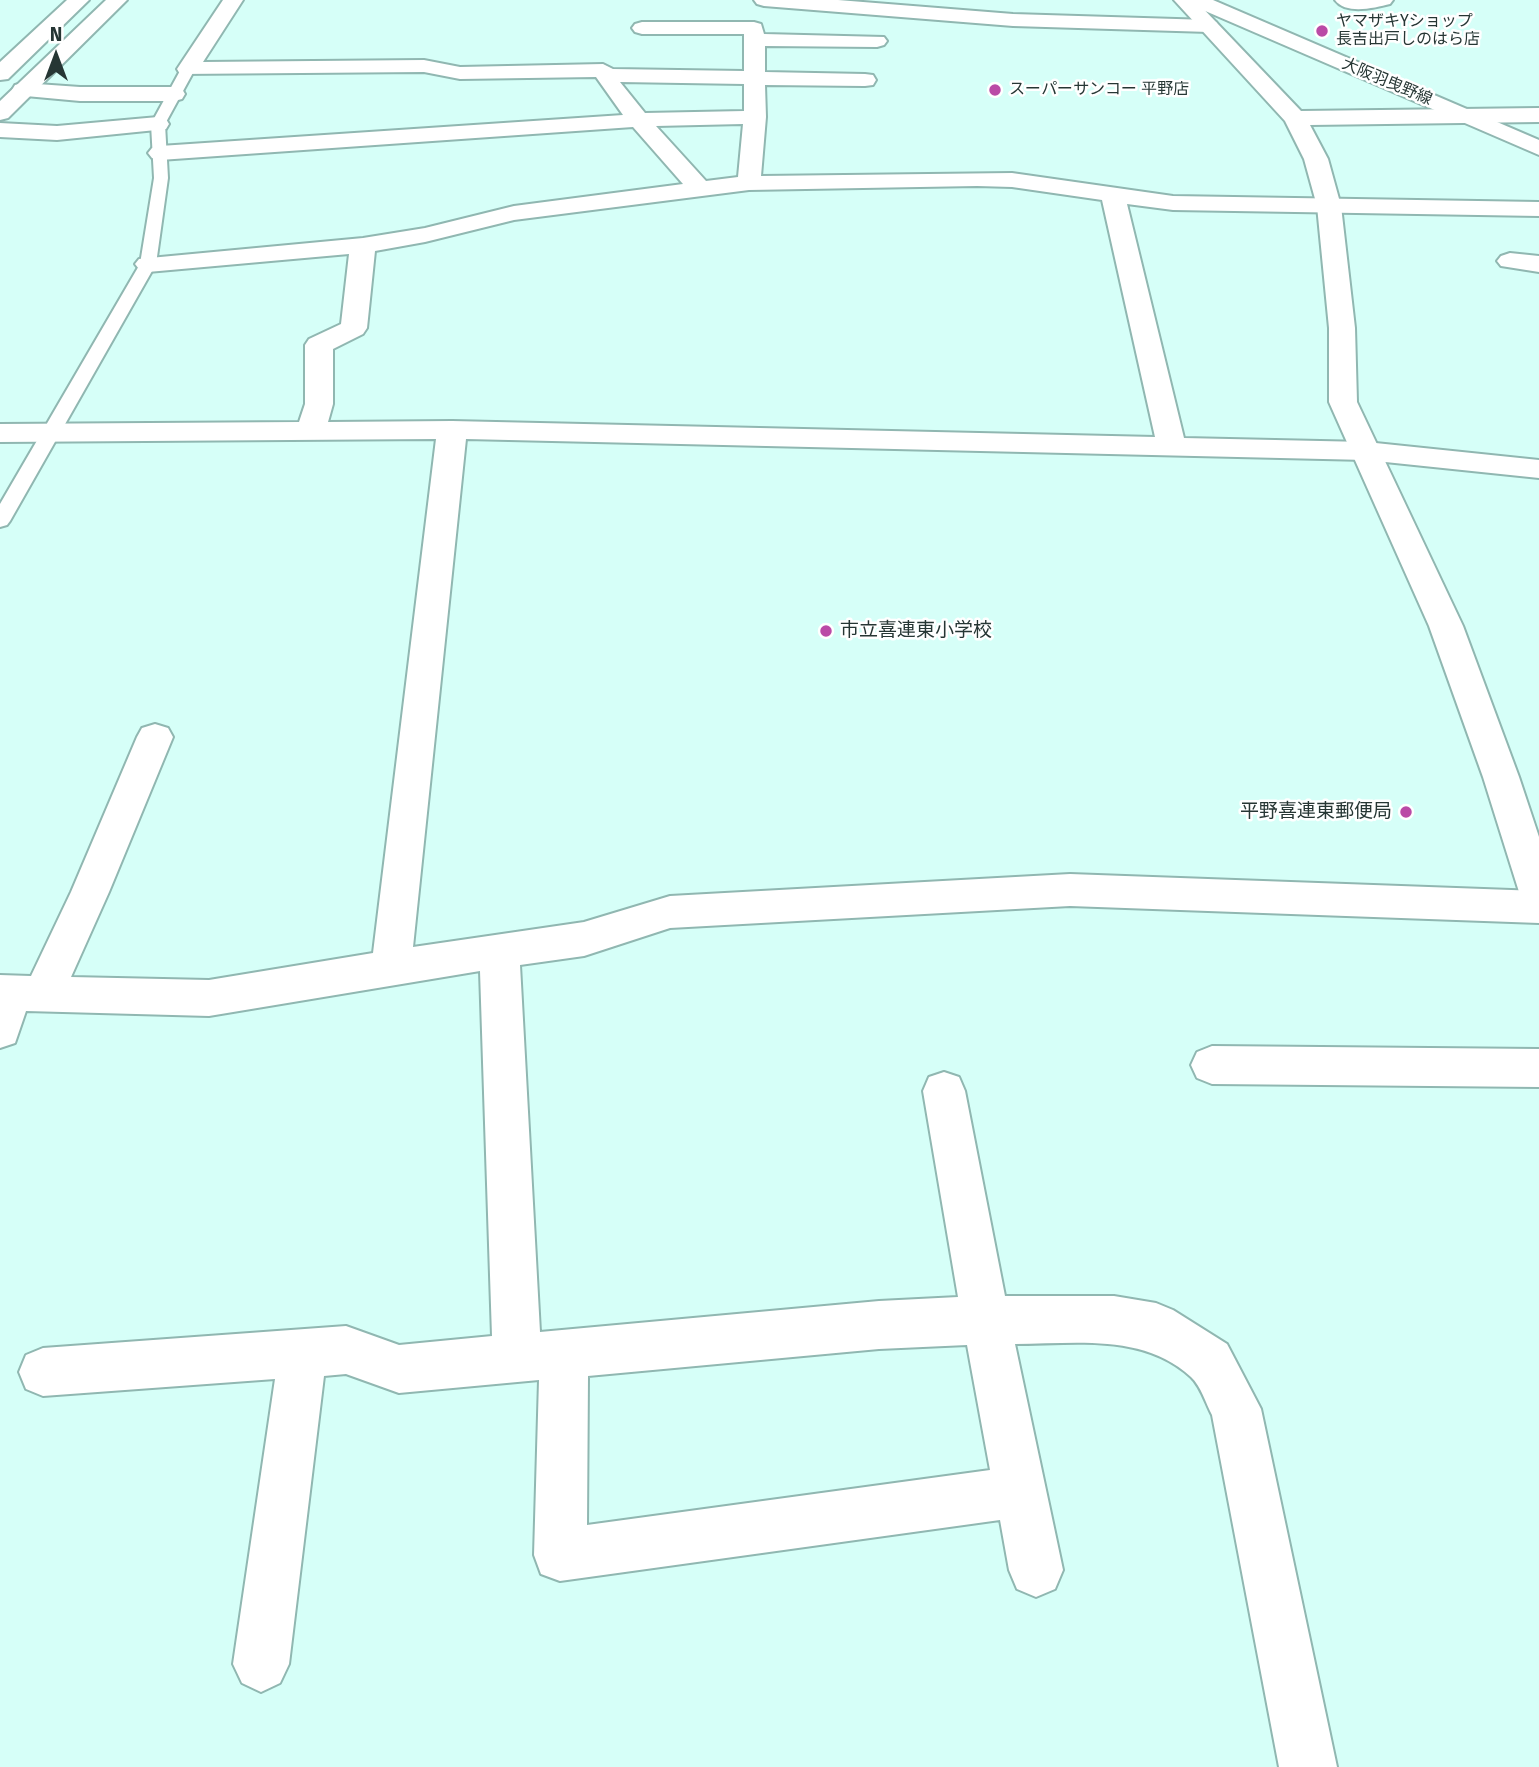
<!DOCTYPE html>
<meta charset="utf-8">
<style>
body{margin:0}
#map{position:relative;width:1539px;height:1767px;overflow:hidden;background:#d6fff8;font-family:"Fira Sans",sans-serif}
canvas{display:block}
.north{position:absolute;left:21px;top:21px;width:70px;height:70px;-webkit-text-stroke:5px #fff;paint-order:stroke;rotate:0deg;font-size:19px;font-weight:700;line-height:28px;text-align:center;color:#263634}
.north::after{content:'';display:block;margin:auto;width:24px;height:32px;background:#263634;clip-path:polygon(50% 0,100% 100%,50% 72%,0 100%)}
</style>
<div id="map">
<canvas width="1539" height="1767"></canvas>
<div class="north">N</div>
</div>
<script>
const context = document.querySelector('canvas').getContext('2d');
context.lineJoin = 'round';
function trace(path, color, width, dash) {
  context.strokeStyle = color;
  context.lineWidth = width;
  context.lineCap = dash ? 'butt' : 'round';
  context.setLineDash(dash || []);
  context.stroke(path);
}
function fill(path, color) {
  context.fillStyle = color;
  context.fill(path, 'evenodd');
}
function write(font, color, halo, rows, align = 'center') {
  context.font = font + ' "Fira Sans","Noto Sans JP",sans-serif';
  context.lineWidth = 5;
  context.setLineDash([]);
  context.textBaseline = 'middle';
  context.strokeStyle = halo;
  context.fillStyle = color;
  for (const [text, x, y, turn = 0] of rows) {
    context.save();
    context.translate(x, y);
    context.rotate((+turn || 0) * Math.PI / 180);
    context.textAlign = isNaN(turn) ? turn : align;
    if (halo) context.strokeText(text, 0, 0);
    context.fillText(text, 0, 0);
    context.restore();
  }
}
const service = new Path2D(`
 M 188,65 L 195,69 L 165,124 L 168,178 L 156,264 L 10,521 L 7,525 L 0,527 L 0,504 L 140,264 L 154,178 L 151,124 L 181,69 Z`);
const minor = new Path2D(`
 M 223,0 L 243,0 L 203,62 L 424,60 L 460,67 L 603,64 L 613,69 L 744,71 L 744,34 L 642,34 L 635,32 L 632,28 L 635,24 L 642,22 L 754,22 L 761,24 L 764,34 L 884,37 L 887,41 L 884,45 L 877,47 L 765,46 L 765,72 L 865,74 L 873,75 L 876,80 L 873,85 L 865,86 L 765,85 L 766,117 L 761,176 L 1012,173 L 1173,196 L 1539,202 L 1539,216 L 1173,210 L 1127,204 L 1184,438 L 1366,442 L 1539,460 L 1539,478 L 1366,460 L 466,439 L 413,947 L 584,922 L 670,896 L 1070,874 L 1539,891 L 1539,923 L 1070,906 L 670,928 L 584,956 L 520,965 L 540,1332 L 879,1301 L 958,1297 L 923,1091 L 929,1077 L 944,1072 L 959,1077 L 965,1091 L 1005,1296 L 1114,1296 L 1156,1303 L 1173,1310 L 1227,1344 L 1261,1409 L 1337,1767 L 1279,1767 L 1212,1415 C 1206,1404 1201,1386 1191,1377 C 1143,1333 1075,1344 1015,1344 L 1063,1570 L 1055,1589 L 1036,1597 L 1017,1589 L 1009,1570 L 1000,1520 L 560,1581 L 541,1574 L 534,1555 L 539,1380 L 399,1393 L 346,1374 L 324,1376 L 289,1664 L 280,1683 L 261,1692 L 242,1683 L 233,1664 L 275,1379 L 43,1396 L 26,1389 L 19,1372 L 26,1355 L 43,1348 L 346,1326 L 399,1345 L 492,1336 L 480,971 L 209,1016 L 26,1011 L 15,1043 L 0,1048 L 0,975 L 31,976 L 71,892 L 137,737 L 142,728 L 155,724 L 168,728 L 173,737 L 109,892 L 71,977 L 209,980 L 373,953 L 436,439 L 0,442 L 0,424 L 299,422 L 305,404 L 305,345 L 309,339 L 341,324 L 349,254 L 148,272 L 139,269 L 135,264 L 139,259 L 363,238 L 425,228 L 514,206 L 683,184 L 633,127 L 160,160 L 152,158 L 148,153 L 152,148 L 160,146 L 623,115 L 596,77 L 460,79 L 424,72 L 180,74 L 177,69 ZM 620,82 L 744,84 L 744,111 L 645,113 ZM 743,124 L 738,177 L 706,181 L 656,126 ZM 977,186 L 1012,187 L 1102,200 L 1155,437 L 452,421 L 328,422 L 333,404 L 333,349 L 363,334 L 367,328 L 375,251 L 425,242 L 514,220 L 749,190 ZM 967,1345 L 990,1470 L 587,1525 L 588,1376 L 879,1349 Z
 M 754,0 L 838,0 L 1013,14 L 1209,20 L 1216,22 L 1219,26 L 1216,30 L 1209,32 L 1013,26 L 764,6 L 757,4 Z
 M 1335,0 L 1393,0 L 1390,4 C 1374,8 1346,15 1335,0 Z
 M 23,83 L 80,87 L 174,87 L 182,89 L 185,94 L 182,99 L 174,101 L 80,101 L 15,95 L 12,90 L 15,85 Z
 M 158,117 L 166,119 L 169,124 L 166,129 L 57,140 L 0,137 L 0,123 L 57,126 Z
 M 1510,253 L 1539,256 L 1539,272 L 1501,266 L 1497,261 L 1501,256 Z
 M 1212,1046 L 1539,1049 L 1539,1087 L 1212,1084 L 1197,1078 L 1191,1065 L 1197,1052 Z`);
const tertiary = new Path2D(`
 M 67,0 L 89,0 L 8,79 L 0,80 L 0,62 Z
 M 106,0 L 127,0 L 8,118 L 0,120 L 0,101 Z
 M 1174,0 L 1195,0 L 1301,111 L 1539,108 L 1539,122 L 1310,125 L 1328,159 L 1341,206 L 1355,328 L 1357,402 L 1463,626 L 1519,777 L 1539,837 L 1539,911 L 1525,906 L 1520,895 L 1483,777 L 1429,626 L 1329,402 L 1329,328 L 1317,206 L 1304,159 L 1285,121 Z`);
const secondary = new Path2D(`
 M 1186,0 L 1213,0 L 1539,140 L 1539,155 L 1189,4 Z`);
const markers = [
 [1322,31,7,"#ba4aa6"],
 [995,90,7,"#ba4aa6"],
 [826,631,7,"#ba4aa6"],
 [1406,812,7,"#ba4aa6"]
];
const farPoinames = [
 ["ヤマザキYショップ",1336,22],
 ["長吉出戸しのはら店",1336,40],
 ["スーパーサンコー 平野店",1009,90]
];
const farStreetnames = [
 ["大阪羽曳野線",1387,82,23]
];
const poiNames = [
 ["市立喜連東小学校",840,631],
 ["平野喜連東郵便局",1392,812,"right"]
];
trace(service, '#90b7b1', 4);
trace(minor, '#90b7b1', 4);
trace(tertiary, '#90b7b1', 4);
trace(secondary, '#90b7b1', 4);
fill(service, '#fff');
fill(minor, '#fff');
fill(tertiary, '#fff');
fill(secondary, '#fff');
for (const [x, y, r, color] of markers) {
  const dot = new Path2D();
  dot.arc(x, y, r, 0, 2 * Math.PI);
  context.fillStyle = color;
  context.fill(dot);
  trace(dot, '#fff', 2.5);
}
write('16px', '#263634', '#fff', farPoinames, 'left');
write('16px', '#263634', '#fff', farStreetnames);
write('19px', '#263634', '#fff', poiNames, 'left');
</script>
